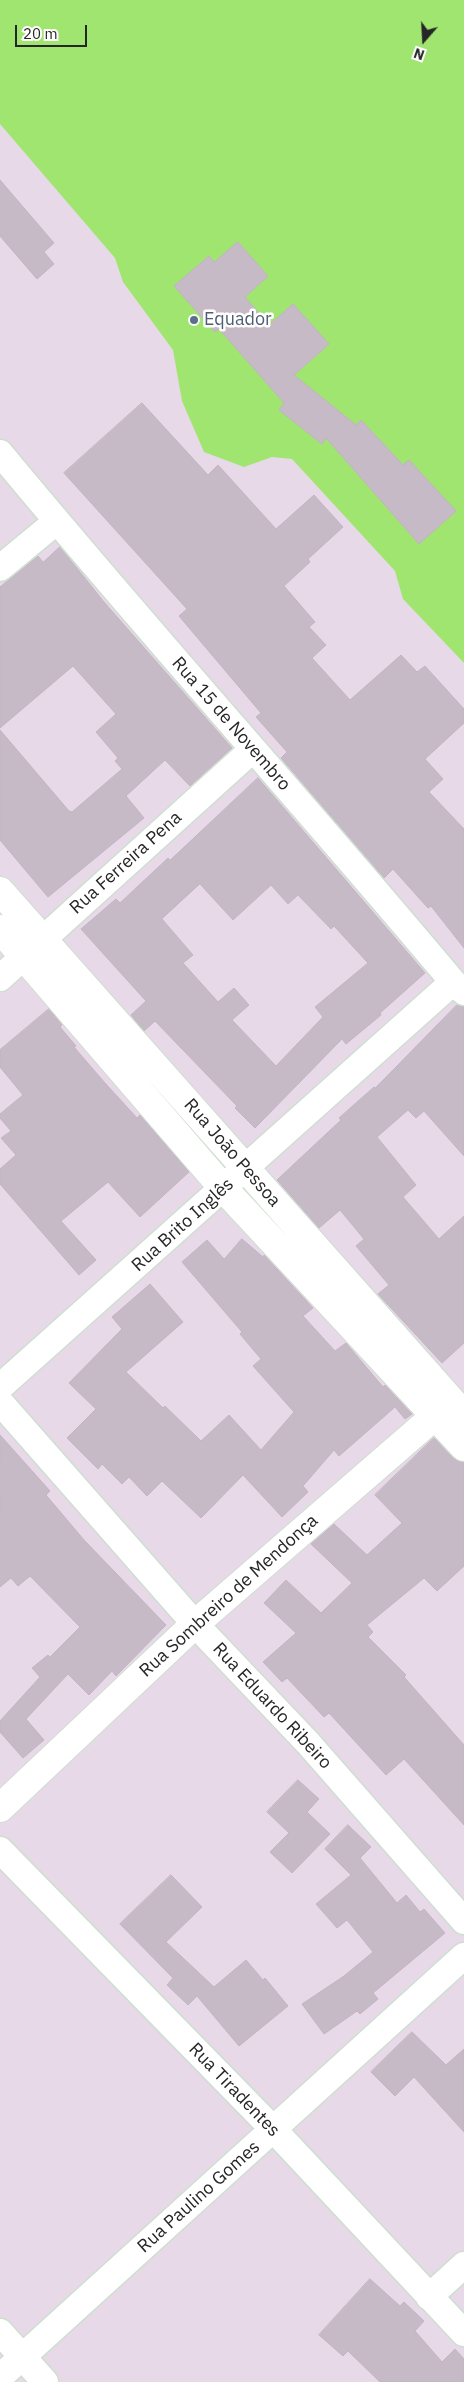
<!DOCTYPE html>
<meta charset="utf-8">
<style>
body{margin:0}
#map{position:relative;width:464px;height:2382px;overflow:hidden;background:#e7d9e8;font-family:"IBM Plex Sans",sans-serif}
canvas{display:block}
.north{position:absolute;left:399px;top:15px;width:50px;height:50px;-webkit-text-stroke:4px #fff;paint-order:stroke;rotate:199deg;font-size:14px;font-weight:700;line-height:20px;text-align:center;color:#262626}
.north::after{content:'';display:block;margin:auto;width:18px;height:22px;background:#262626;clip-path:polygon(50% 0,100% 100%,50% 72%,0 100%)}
.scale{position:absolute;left:15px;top:25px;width:72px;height:22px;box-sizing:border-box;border:2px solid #262626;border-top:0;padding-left:6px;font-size:15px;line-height:18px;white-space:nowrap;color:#262626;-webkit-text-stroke:4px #fff;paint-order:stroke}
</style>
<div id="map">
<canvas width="464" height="2382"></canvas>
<div class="north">N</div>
<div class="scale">20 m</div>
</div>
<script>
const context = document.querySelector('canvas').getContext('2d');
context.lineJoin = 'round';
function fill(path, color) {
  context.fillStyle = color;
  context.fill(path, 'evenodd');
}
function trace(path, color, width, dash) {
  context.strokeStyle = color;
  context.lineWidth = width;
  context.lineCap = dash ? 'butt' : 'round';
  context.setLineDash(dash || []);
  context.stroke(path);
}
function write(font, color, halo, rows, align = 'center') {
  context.font = font + ' "IBM Plex Sans",sans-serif';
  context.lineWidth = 5;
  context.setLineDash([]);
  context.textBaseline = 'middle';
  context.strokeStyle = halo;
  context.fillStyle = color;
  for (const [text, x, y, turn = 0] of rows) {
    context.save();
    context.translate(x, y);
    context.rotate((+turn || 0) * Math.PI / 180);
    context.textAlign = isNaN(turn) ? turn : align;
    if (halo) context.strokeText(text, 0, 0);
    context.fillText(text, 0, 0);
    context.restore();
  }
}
const water = new Path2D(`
 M 0,0 L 464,0 L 464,663 L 403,599 L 395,571 L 292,459 L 272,457 L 244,467 L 204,452 L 182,401 L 173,350 L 123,282 L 115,258 L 0,124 Z`);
const building = new Path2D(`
 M 0,180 L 54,243 L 44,252 L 54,264 L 37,279 L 0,236 Z
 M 238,242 L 268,276 L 245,297 L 269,325 L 293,304 L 329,344 L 294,375 L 356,425 L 361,420 L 403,465 L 409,460 L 456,511 L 419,544 L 326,438 L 322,444 L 279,410 L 284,403 L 219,329 L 215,332 L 174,286 L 209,256 L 214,262 Z
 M 142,403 L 208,475 L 218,465 L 276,529 L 314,495 L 343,527 L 308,559 L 310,562 L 284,586 L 315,622 L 309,627 L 326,645 L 312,658 L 350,700 L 401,655 L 417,672 L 425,666 L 464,709 L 464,723 L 425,759 L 443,779 L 429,792 L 464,829 L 464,948 L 431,906 L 428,908 L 393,869 L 384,878 L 281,758 L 287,752 L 256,717 L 261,713 L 179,616 L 187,609 L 64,473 Z
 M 60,547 L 104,602 L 232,748 L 190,786 L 165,760 L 126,796 L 144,818 L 48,897 L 0,840 L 0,730 L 69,811 L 72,812 L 122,769 L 115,761 L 118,758 L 96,732 L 116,714 L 73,666 L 0,728 L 0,587 L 38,556 L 43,562 Z
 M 258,778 L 425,973 L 380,1013 L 381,1015 L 346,1044 L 342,1039 L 255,1128 L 235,1108 L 237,1106 L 155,1021 L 144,1031 L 131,1015 L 146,1001 L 81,929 L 116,899 L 120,903 L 168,858 L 170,860 ZM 200,884 L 233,920 L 271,885 L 288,904 L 298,895 L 331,929 L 334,926 L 368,963 L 315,1007 L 323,1017 L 276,1066 L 232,1020 L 249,1005 L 234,988 L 218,1002 L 183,963 L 193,955 L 162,919 Z
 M 457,1005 L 464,1007 L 464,1156 L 424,1111 L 416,1118 L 408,1110 L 377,1137 L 416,1185 L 403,1197 L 439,1239 L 464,1216 L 464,1343 L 442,1363 L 378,1294 L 389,1285 L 356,1246 L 364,1239 L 340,1210 L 319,1228 L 277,1180 L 341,1120 L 339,1118 L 374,1087 L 375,1088 Z
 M 49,1009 L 62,1025 L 60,1027 L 76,1046 L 74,1047 L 105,1083 L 137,1118 L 140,1115 L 189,1172 L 140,1217 L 108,1182 L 61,1221 L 96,1260 L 79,1275 L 0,1184 L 0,1169 L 16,1155 L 1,1138 L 11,1131 L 0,1118 L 0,1114 L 23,1095 L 0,1067 L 0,1050 Z
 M 242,1239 L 263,1257 L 264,1255 L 313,1308 L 303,1316 L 335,1351 L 346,1343 L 383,1387 L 385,1385 L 412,1414 L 405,1419 L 395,1407 L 339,1456 L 334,1450 L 303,1486 L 308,1492 L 282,1517 L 243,1475 L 201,1518 L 162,1481 L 147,1496 L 129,1477 L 122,1484 L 102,1464 L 98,1469 L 67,1438 L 96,1409 L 69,1383 L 122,1329 L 112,1317 L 150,1284 L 183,1322 L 126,1372 L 163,1408 L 165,1406 L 201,1441 L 229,1415 L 261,1450 L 294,1412 L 253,1366 L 261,1359 L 240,1334 L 242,1332 L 182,1262 L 207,1240 L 224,1259 Z
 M 0,1435 L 50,1491 L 46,1495 L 84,1540 L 166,1625 L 116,1676 L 112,1671 L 89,1695 L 68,1674 L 26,1719 L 44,1740 L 23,1758 L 0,1732 L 0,1721 L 40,1677 L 32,1668 L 48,1655 L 50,1657 L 80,1627 L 30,1576 L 18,1586 L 11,1578 L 0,1587 Z
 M 434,1438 L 453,1458 L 464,1463 L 464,1566 L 437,1591 L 424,1578 L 367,1625 L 373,1632 L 368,1637 L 406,1675 L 404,1677 L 464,1745 L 464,1825 L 404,1759 L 386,1775 L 329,1713 L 324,1717 L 287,1678 L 282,1682 L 263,1662 L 296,1633 L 264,1603 L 286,1580 L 321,1613 L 352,1583 L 311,1544 L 334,1524 L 367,1555 L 402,1523 L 375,1495 Z
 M 298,1780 L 319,1799 L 307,1812 L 330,1834 L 292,1873 L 270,1852 L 289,1833 L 267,1812 Z
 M 348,1825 L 371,1847 L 360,1858 L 397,1903 L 406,1895 L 420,1912 L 424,1909 L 445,1933 L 373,1993 L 378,1999 L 360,2014 L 357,2011 L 324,2034 L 302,2004 L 344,1976 L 373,1952 L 347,1920 L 337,1928 L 316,1904 L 351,1875 L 325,1849 Z
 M 171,1875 L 202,1907 L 166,1942 L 214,1987 L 246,1960 L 263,1980 L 265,1978 L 288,2006 L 239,2046 L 197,1996 L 188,2005 L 167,1985 L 173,1978 L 120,1924 Z
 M 412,2032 L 446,2065 L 464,2049 L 464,2132 L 414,2077 L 395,2096 L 371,2072 Z
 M 370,2279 L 400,2306 L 404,2302 L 424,2321 L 415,2331 L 442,2362 L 455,2349 L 464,2359 L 464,2382 L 380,2382 L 348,2351 L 343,2356 L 319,2335 Z`);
const minor = new Path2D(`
 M 0,453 C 148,632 304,804 453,982 L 464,992
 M 0,568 L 57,521
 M 0,978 L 252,750
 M 0,1387 L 453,982
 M 0,1402 L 195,1624 L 308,1743 L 464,1921
 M 0,1850 L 273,2129 L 464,2333
 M 429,2297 L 464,2265
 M 0,2332 L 45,2382
 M 0,2377 L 464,1956`);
const tertiary = new Path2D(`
 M 0,891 L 464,1415
 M 0,929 L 224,1189 L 464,1447
 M 0,1808 L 195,1624 L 436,1415`);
const markers = [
 [194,320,5,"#5c6f8a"]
];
const serviceNames = [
 ["Equador",204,320]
];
const streetNames = [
 ["Rua 15 de Novembro",231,724,49],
 ["Rua Ferreira Pena",126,863,-42],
 ["Rua João Pessoa",232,1153,49],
 ["Rua Brito Inglês",183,1225,-42],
 ["Rua Sombreiro de Mendonça",229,1596,-42],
 ["Rua Eduardo Ribeiro",272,1706,47],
 ["Rua Tiradentes",234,2090,46],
 ["Rua Paulino Gomes",199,2197,-42]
];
fill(water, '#a1e571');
fill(building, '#c7bac7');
trace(building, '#c3b3c3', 1);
trace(minor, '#cedfd0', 29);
trace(tertiary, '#cedfd0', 30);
trace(minor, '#fff', 26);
trace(tertiary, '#fff', 28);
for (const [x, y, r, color] of markers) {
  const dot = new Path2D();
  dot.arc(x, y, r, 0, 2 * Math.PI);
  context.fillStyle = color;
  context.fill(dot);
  trace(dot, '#fff', 2);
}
write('18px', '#4e5e75', '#fff', serviceNames, 'left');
write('18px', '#262626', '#fff', streetNames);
</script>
